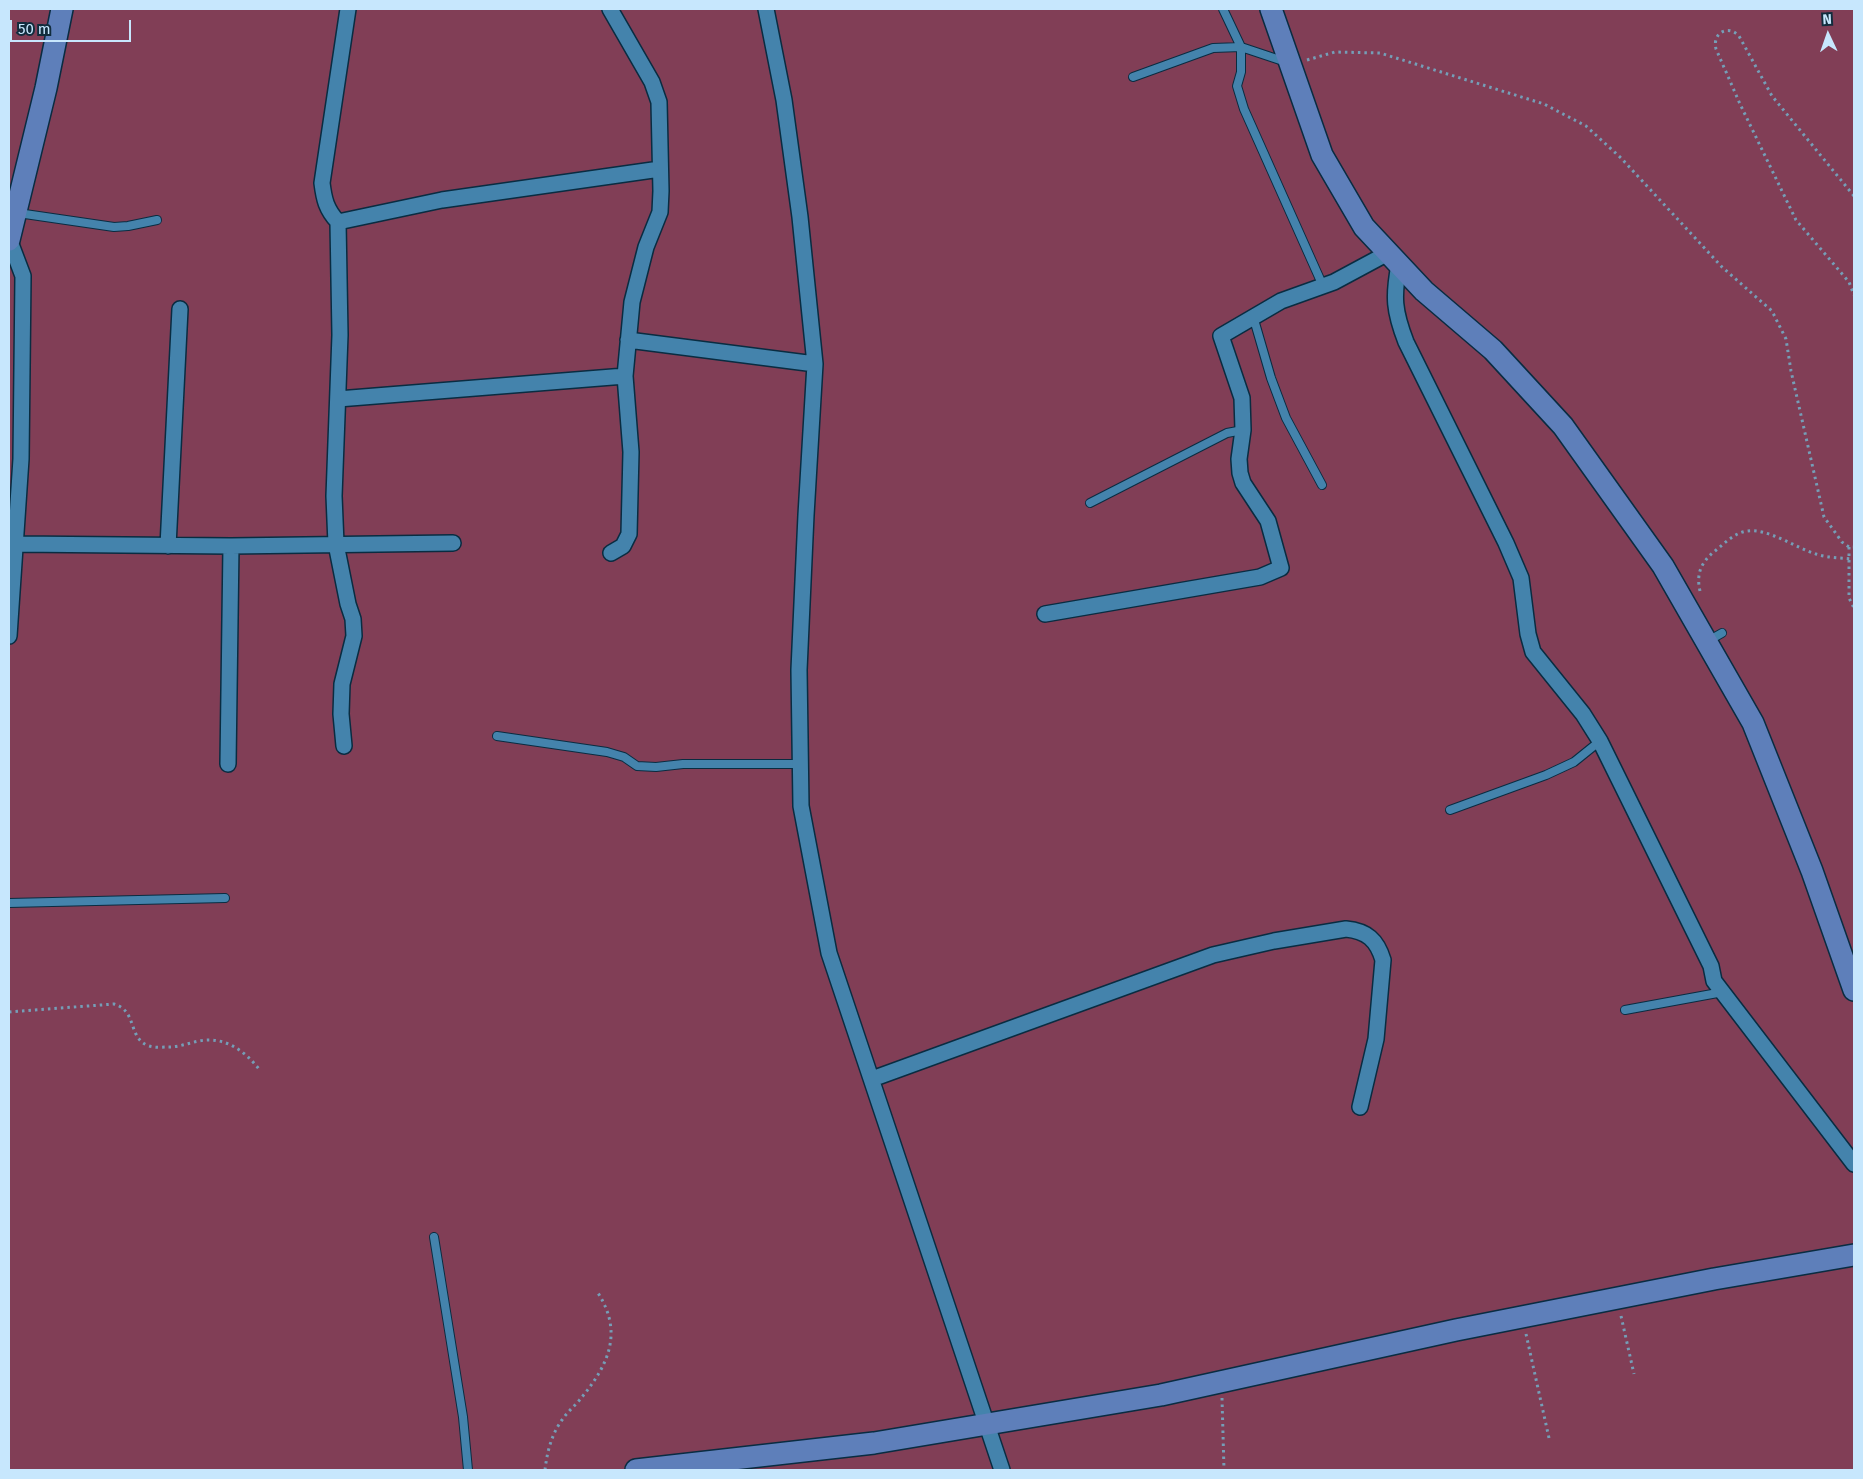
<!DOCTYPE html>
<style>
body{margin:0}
#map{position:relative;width:1863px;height:1479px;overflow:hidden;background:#154765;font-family:"Fira Sans",sans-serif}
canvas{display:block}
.frame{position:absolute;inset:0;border:10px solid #c7e7fd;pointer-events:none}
.north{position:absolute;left:1803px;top:10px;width:50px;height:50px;-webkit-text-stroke:4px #112c3d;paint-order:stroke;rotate:357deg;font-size:14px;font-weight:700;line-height:20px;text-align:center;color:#c7e7fd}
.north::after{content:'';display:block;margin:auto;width:18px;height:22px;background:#c7e7fd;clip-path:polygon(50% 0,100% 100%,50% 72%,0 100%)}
.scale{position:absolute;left:10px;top:20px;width:121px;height:22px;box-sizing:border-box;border:2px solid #c7e7fd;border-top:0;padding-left:6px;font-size:15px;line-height:18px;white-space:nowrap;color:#c7e7fd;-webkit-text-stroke:4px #112c3d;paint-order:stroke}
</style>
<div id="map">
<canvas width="1863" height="1479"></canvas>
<div class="frame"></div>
<div class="north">N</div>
<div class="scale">50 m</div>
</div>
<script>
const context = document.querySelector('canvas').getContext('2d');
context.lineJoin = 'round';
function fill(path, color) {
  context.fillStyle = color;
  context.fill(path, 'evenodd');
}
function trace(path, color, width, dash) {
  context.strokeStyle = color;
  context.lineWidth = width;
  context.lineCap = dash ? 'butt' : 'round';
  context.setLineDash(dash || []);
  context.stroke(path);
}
const green = new Path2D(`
 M 9,9 L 1854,9 L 1854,1470 L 9,1470 Z`);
const path = new Path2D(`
 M 1307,60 L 1335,52 L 1380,53 L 1544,104 L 1586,126 L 1621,158 L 1722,267 L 1772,311 L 1786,339 L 1791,371 L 1824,517 L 1842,542 L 1849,547 L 1854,547
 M 1854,196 L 1772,96 L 1739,36 C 1728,24 1712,33 1716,49 L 1740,104 L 1796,220 L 1849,282 L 1854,295
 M 1849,547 L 1849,598 L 1854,608
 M 1700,591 C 1696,574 1701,562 1715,551 C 1725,543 1734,533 1747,531 C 1768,528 1796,548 1816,554 C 1828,558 1841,558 1854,559
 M 9,1012 L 114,1004 C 138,1011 127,1038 149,1046 C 155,1048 163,1047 169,1047 C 179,1047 189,1043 199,1041 C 224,1036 244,1050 259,1069
 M 1621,1316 L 1634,1374
 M 1526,1334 L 1549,1438
 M 1222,1398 L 1224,1470
 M 545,1470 C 547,1453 551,1435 562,1420 C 567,1412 576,1405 582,1397 C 609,1364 623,1332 598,1293`);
const lane = new Path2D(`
 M 1223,9 L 1241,47 L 1241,72 L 1237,86 L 1244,109 L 1323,286
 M 1133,77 L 1213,48 L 1241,47 L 1286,62
 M 18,213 L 114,227 L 128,226 L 157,220
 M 1253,316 L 1271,378 L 1286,418 L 1322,485
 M 1090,503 L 1227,433 L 1243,430
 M 1708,641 L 1722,633
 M 497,736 L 607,752 L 624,757 L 637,766 L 656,767 L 683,764 L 800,764
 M 1450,810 L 1546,775 L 1574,762 L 1600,741
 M 9,903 L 225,898
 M 1625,1010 L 1723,992
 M 434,1237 L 463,1417 L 468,1470`);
const street = new Path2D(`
 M 348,9 L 322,183 C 324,199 326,209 338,222 L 442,200 L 660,169
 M 610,9 L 652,82 L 659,102 L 661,191 L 660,212 L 646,247 L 632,302 L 625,376 L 631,452 L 629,534 L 623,546 L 611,553
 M 766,9 L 784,100 L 800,217 L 815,364 L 806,515 L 799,670 L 801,806 L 829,953 L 1002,1470
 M 338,222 L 340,335 L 334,496 L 336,544 L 348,604 L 353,619 L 354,636 L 342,684 L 341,714 L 344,746
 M 1399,265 C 1393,297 1394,311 1406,342 L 1506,543 L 1521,578 L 1528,634 L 1533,652 L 1583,714 L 1600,741 L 1711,966 L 1714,981 L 1854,1164
 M 628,340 L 815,364
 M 338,399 L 625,376
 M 16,544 L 231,546 L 453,543
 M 168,546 L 180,309
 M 1045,614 L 1260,577 L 1281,568 L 1268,521 L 1243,483 L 1240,473 L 1239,459 L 1243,430 L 1242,398 L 1221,336 L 1281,301 L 1334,282 L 1388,253
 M 9,636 L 21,459 L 23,276 L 9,239
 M 228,764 L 231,546
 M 872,1079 L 1213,955 L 1274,941 L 1346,929 C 1367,931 1377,940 1383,960 L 1376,1039 L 1360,1107`);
const secondary = new Path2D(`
 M 1271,9 L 1322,155 L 1364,227 L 1424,291 L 1493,350 L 1563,426 L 1663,566 L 1753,723 L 1812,871 L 1854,990
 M 9,240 L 46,88 L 62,9
 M 636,1470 L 874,1443 L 1161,1395 L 1456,1330 L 1714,1279 L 1854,1255`);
fill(green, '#813e56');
trace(lane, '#092c41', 10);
trace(street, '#092c41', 18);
trace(secondary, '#092c41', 24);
trace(path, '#759eb7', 3, [2.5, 4]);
trace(lane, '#4483ac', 8);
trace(street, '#4483ac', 15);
trace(secondary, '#5e7fba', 21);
</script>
